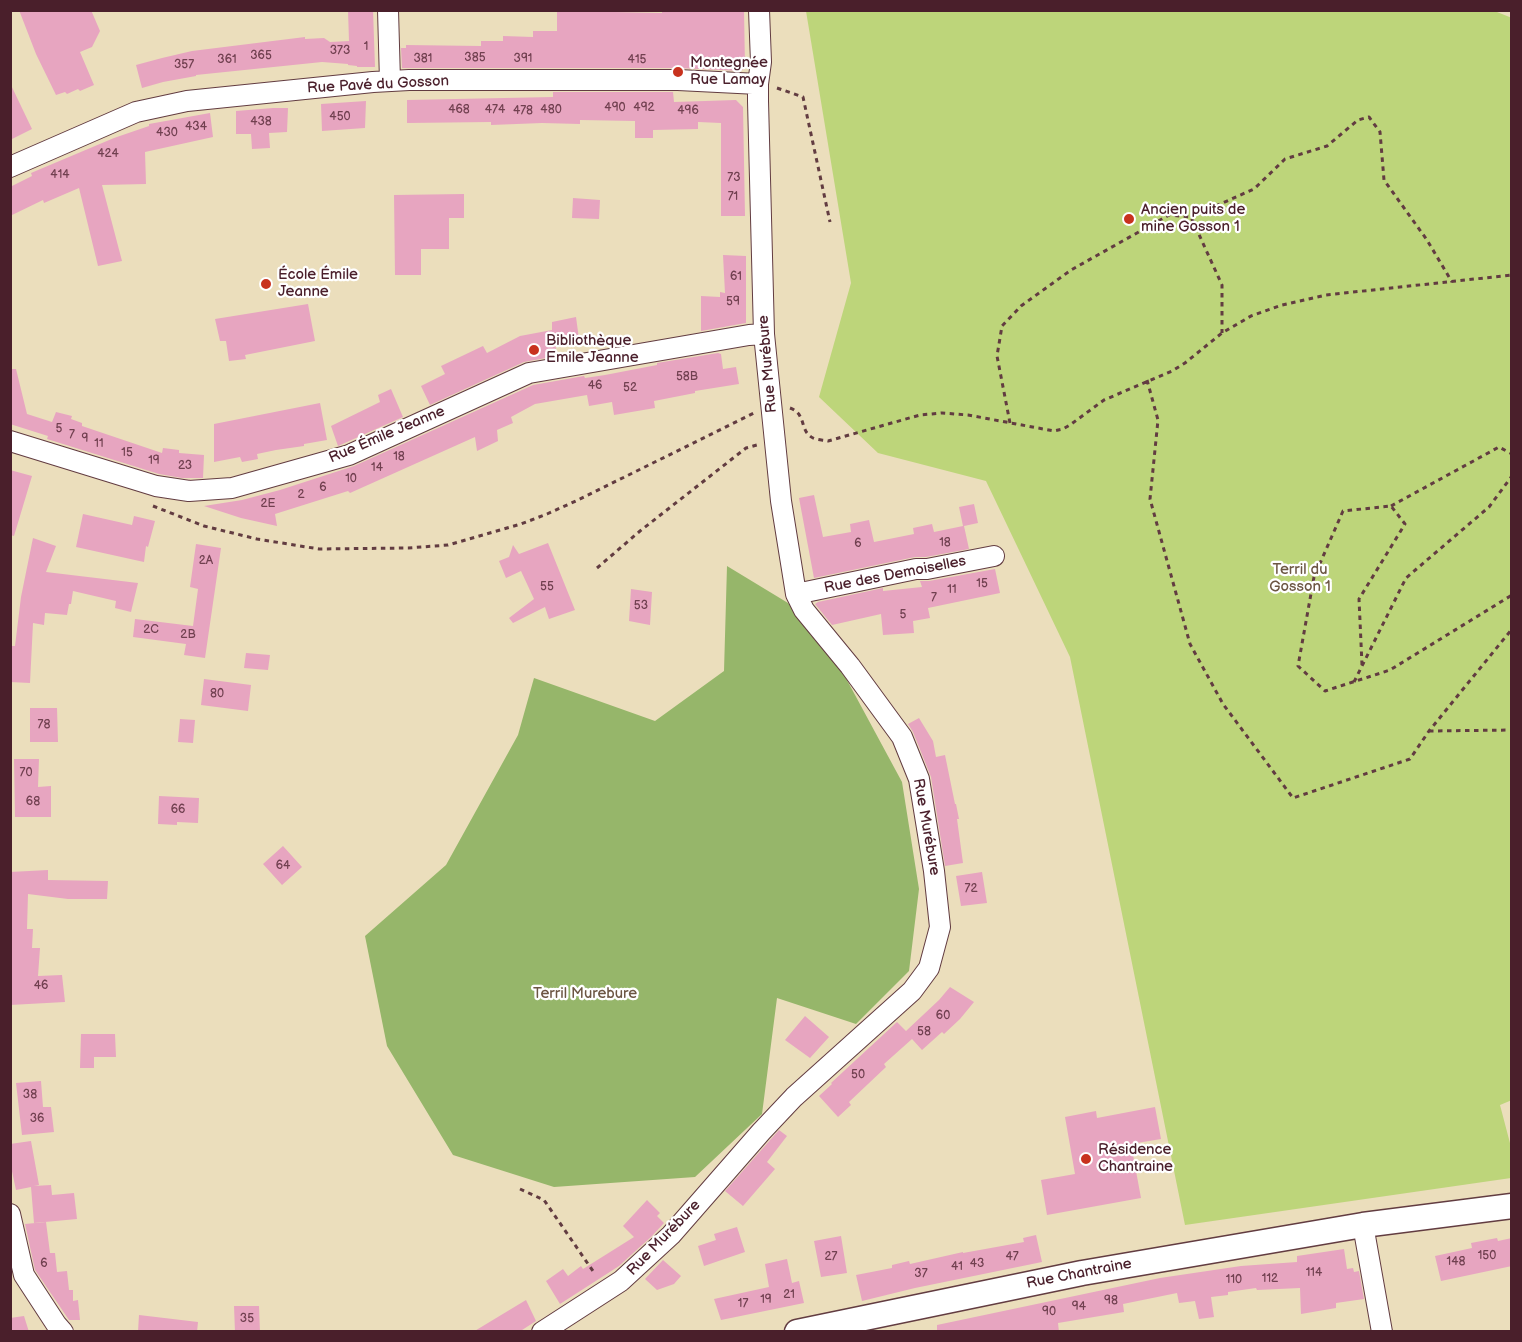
<!DOCTYPE html>
<meta charset="utf-8">
<style>
body{margin:0}
#map{position:relative;width:1522px;height:1342px;overflow:hidden;background:#ebdebc;font-family:"Balsamiq Sans",sans-serif}
canvas{display:block}
.frame{position:absolute;inset:0;border:12px solid #4a1f2b;pointer-events:none}
</style>
<div id="map">
<canvas width="1522" height="1342"></canvas>
<div class="frame"></div>
</div>
<script>
const context = document.querySelector('canvas').getContext('2d');
context.lineJoin = 'round';
function fill(path, color) {
  context.fillStyle = color;
  context.fill(path, 'evenodd');
}
function trace(path, color, width, dash) {
  context.strokeStyle = color;
  context.lineWidth = width;
  context.lineCap = dash ? 'butt' : 'round';
  context.setLineDash(dash || []);
  context.stroke(path);
}
function write(font, color, halo, rows, align = 'center') {
  context.font = font + ' "Balsamiq Sans",sans-serif';
  context.lineWidth = 4.5;
  context.setLineDash([]);
  context.textBaseline = 'middle';
  context.strokeStyle = halo;
  context.fillStyle = color;
  for (const [text, x, y, turn = 0] of rows) {
    context.save();
    context.translate(x, y);
    context.rotate((+turn || 0) * Math.PI / 180);
    context.textAlign = isNaN(turn) ? turn : align;
    if (halo) context.strokeText(text, 0, 0);
    context.fillText(text, 0, 0);
    context.restore();
  }
}
const green = new Path2D(`
 M 1492,10 L 1512,18 L 1512,1100 L 1500,1105 L 1511,1147 L 1511,1178 L 1185,1225 L 1070,657 L 986,481 L 878,453 L 819,397 L 851,283 L 806,11 Z`);
const forest = new Path2D(`
 M 727,566 L 788,603 L 841,669 L 902,782 L 919,889 L 909,971 L 856,1024 L 777,998 L 762,1114 L 695,1177 L 554,1187 L 453,1155 L 387,1046 L 365,936 L 446,865 L 518,735 L 534,678 L 655,721 L 724,671 Z`);
const building = new Path2D(`
 M 19,10 L 91,10 L 100,31 L 92,47 L 80,52 L 94,85 L 80,91 L 78,89 L 67,94 L 65,92 L 56,95 L 36,54 Z
 M 348,10 L 373,10 L 375,67 L 357,67 L 357,66 L 348,65 L 348,64 L 322,62 L 196,75 L 196,76 L 163,82 L 142,88 L 136,65 L 162,58 L 192,51 L 305,37 L 305,39 L 324,38 L 330,42 L 349,41 Z
 M 557,10 L 615,10 L 615,12 L 662,13 L 662,10 L 744,10 L 745,68 L 741,71 L 678,68 L 402,68 L 401,48 L 406,48 L 406,45 L 481,46 L 481,41 L 503,41 L 503,36 L 533,37 L 533,31 L 557,31 Z
 M 10,83 L 32,129 L 10,140 Z
 M 553,92 L 673,92 L 674,102 L 736,100 L 743,107 L 745,216 L 721,216 L 721,123 L 698,122 L 698,129 L 653,130 L 653,138 L 635,138 L 635,121 L 580,120 L 580,124 L 542,123 L 491,125 L 491,122 L 407,123 L 407,100 L 553,97 Z
 M 366,101 L 365,128 L 322,131 L 321,104 Z
 M 273,108 L 288,108 L 287,132 L 269,133 L 270,148 L 252,149 L 251,134 L 236,134 L 236,111 Z
 M 210,113 L 213,137 L 145,152 L 146,184 L 102,185 L 122,261 L 98,266 L 79,188 L 44,203 L 43,200 L 10,216 L 10,187 L 32,176 L 31,173 L 114,138 L 149,126 L 149,124 Z
 M 464,194 L 464,218 L 449,218 L 449,249 L 421,249 L 421,275 L 395,275 L 394,195 Z
 M 573,198 L 600,200 L 599,219 L 572,218 Z
 M 723,255 L 746,256 L 746,323 L 701,331 L 701,296 L 720,297 L 720,292 L 725,293 Z
 M 308,304 L 315,341 L 245,355 L 246,359 L 229,361 L 226,341 L 220,341 L 215,319 Z
 M 576,317 L 579,339 L 555,343 L 557,356 L 524,362 L 430,405 L 421,386 L 445,374 L 441,366 L 483,346 L 487,353 L 520,336 L 552,330 L 552,322 Z
 M 718,353 L 721,354 L 723,369 L 736,367 L 739,384 L 695,391 L 695,393 L 654,401 L 655,408 L 614,415 L 612,402 L 589,406 L 587,395 L 535,404 L 511,417 L 513,423 L 497,430 L 498,441 L 477,451 L 475,437 L 350,493 L 348,491 L 275,514 L 277,526 L 241,518 L 204,506 L 242,500 L 280,490 L 354,466 L 533,385 L 584,376 L 585,378 L 605,375 L 657,365 L 657,363 Z
 M 10,369 L 16,369 L 27,414 L 52,422 L 56,412 L 72,416 L 71,419 L 82,423 L 82,426 L 162,453 L 163,448 L 179,450 L 179,453 L 204,455 L 203,478 L 182,478 L 159,474 L 47,439 L 48,436 L 10,424 Z
 M 391,389 L 403,417 L 338,446 L 331,426 L 380,402 L 378,395 Z
 M 320,403 L 327,440 L 304,444 L 304,446 L 276,450 L 257,454 L 258,459 L 242,462 L 240,457 L 214,462 L 214,424 Z
 M 10,470 L 32,476 L 14,536 L 10,535 Z
 M 814,495 L 823,537 L 851,532 L 850,524 L 869,520 L 874,542 L 914,534 L 913,528 L 932,524 L 934,532 L 963,526 L 959,507 L 974,504 L 978,523 L 964,526 L 969,549 L 926,557 L 915,557 L 814,578 L 799,498 Z
 M 83,514 L 132,525 L 134,516 L 155,521 L 148,547 L 146,546 L 144,562 L 76,547 Z
 M 33,538 L 56,546 L 46,572 L 138,583 L 131,612 L 115,608 L 116,601 L 73,591 L 71,604 L 69,604 L 67,615 L 45,613 L 44,625 L 33,623 L 30,683 L 10,682 L 10,646 L 15,646 L 21,597 Z
 M 548,543 L 575,610 L 549,619 L 545,607 L 513,623 L 509,618 L 534,599 L 521,571 L 506,578 L 499,561 L 509,557 L 513,545 L 519,554 Z
 M 196,544 L 221,548 L 205,658 L 184,655 L 186,644 L 133,637 L 135,619 L 193,626 L 198,589 L 190,587 Z
 M 995,569 L 1000,593 L 928,608 L 930,618 L 913,621 L 914,633 L 883,635 L 881,614 L 832,625 L 815,604 L 818,602 L 883,588 L 883,591 L 922,587 L 920,581 L 929,581 Z
 M 631,589 L 652,592 L 650,625 L 629,621 Z
 M 246,653 L 270,655 L 268,670 L 244,668 Z
 M 204,679 L 251,685 L 248,711 L 201,705 Z
 M 30,708 L 57,708 L 58,742 L 30,742 Z
 M 919,718 L 933,741 L 936,757 L 945,755 L 955,804 L 956,804 L 959,819 L 957,819 L 963,863 L 945,866 L 931,777 L 913,732 L 908,724 Z
 M 180,719 L 195,720 L 193,743 L 178,742 Z
 M 14,759 L 39,759 L 38,787 L 51,786 L 51,817 L 15,817 Z
 M 159,796 L 199,798 L 198,823 L 177,822 L 177,825 L 158,824 Z
 M 283,846 L 302,867 L 282,885 L 263,864 Z
 M 48,870 L 48,880 L 108,881 L 107,899 L 68,899 L 28,894 L 27,929 L 33,929 L 32,948 L 40,948 L 38,976 L 62,975 L 65,1002 L 10,1005 L 10,872 Z
 M 982,872 L 987,903 L 961,906 L 956,876 Z
 M 950,987 L 974,1002 L 960,1019 L 944,1034 L 942,1032 L 922,1050 L 912,1039 L 884,1064 L 886,1067 L 849,1102 L 851,1105 L 838,1117 L 819,1096 L 832,1084 L 831,1083 L 897,1022 L 906,1031 L 939,1000 Z
 M 805,1016 L 829,1037 L 810,1058 L 785,1040 Z
 M 81,1034 L 115,1034 L 116,1057 L 94,1057 L 94,1068 L 80,1068 Z
 M 41,1081 L 43,1107 L 51,1107 L 54,1132 L 22,1135 L 16,1083 Z
 M 1155,1107 L 1161,1139 L 1131,1144 L 1141,1198 L 1047,1215 L 1041,1180 L 1075,1174 L 1065,1117 L 1096,1111 L 1097,1118 Z
 M 779,1130 L 787,1136 L 767,1162 L 775,1169 L 743,1206 L 725,1191 Z
 M 31,1141 L 39,1185 L 34,1186 L 51,1185 L 52,1195 L 74,1193 L 77,1219 L 34,1223 L 31,1187 L 16,1190 L 10,1162 L 10,1144 Z
 M 647,1200 L 660,1213 L 657,1216 L 664,1223 L 652,1236 L 619,1266 L 560,1304 L 546,1281 L 563,1269 L 568,1276 L 581,1266 L 583,1269 L 634,1237 L 623,1226 Z
 M 46,1222 L 50,1253 L 55,1253 L 57,1272 L 67,1271 L 69,1290 L 73,1290 L 73,1301 L 78,1300 L 80,1320 L 69,1320 L 35,1270 L 25,1224 Z
 M 737,1227 L 745,1252 L 704,1266 L 698,1246 L 716,1240 L 714,1234 Z
 M 1036,1235 L 1042,1262 L 915,1288 L 862,1301 L 856,1275 L 892,1268 L 892,1265 L 909,1261 L 910,1264 L 963,1252 L 963,1253 L 1024,1242 L 1023,1238 Z
 M 841,1236 L 847,1273 L 821,1277 L 814,1241 Z
 M 1497,1238 L 1498,1241 L 1512,1238 L 1512,1266 L 1441,1281 L 1435,1256 L 1472,1248 L 1471,1243 Z
 M 1344,1249 L 1347,1269 L 1353,1268 L 1354,1272 L 1359,1271 L 1364,1299 L 1336,1303 L 1336,1308 L 1301,1314 L 1300,1288 L 1257,1290 L 1256,1288 L 1228,1292 L 1228,1295 L 1211,1297 L 1214,1317 L 1199,1319 L 1195,1301 L 1179,1303 L 1177,1293 L 1123,1304 L 1124,1312 L 1058,1323 L 1059,1332 L 937,1332 L 937,1325 L 1160,1278 L 1241,1266 L 1297,1262 L 1297,1256 Z
 M 787,1259 L 792,1283 L 799,1281 L 804,1303 L 721,1320 L 714,1299 L 769,1287 L 765,1264 Z
 M 663,1260 L 681,1276 L 674,1284 L 657,1290 L 645,1279 Z
 M 526,1300 L 536,1321 L 519,1332 L 473,1332 Z
 M 234,1306 L 259,1306 L 260,1332 L 235,1332 Z
 M 139,1315 L 198,1322 L 197,1332 L 138,1332 Z
 M 24,1316 L 29,1332 L 10,1332 L 10,1318 Z`);
const path = new Path2D(`
 M 777,88 L 803,97 L 830,222
 M 1191,217 L 1254,189 L 1285,159 L 1327,146 L 1358,120 L 1369,117 L 1380,132 L 1384,180 L 1427,240 L 1452,282
 M 1147,380 L 1158,420 L 1150,499 L 1190,644 L 1223,704 L 1293,798 L 1410,759 L 1429,731 L 1512,629
 M 790,408 C 807,414 799,431 813,438 C 817,440 824,440 828,441 L 920,415 L 942,413 L 968,415 L 1054,431 L 1063,429 L 1070,425 L 1104,400 L 1172,371 L 1185,363 L 1222,333 L 1251,316 L 1282,305 L 1326,295 L 1512,275
 M 1010,423 L 997,356 L 1002,326 L 1021,306 L 1071,270 L 1169,215 L 1191,217 L 1222,285 L 1222,333
 M 153,506 L 204,526 L 257,539 L 319,549 L 408,548 L 448,545 L 521,524 L 547,514 L 578,500 L 754,413
 M 1391,506 L 1499,447 L 1512,454
 M 597,568 L 640,531 L 746,448 L 757,445
 M 1362,665 L 1359,599 L 1405,524 L 1391,506 L 1343,511 L 1314,577 L 1298,666 L 1325,691 L 1390,670 L 1512,595
 M 1354,682 L 1406,578 L 1489,507 L 1512,476
 M 1429,731 L 1512,730
 M 520,1189 L 544,1200 L 595,1274`);
const minor = new Path2D(`
 M 388,10 L 390,81
 M 10,167 L 136,112 L 187,101 L 373,82 L 409,80 L 678,80 L 758,84
 M 10,441 L 156,486 L 189,491 L 232,488 L 349,455 L 529,373 L 749,335 L 764,334
 M 796,594 L 916,569 L 927,569 L 994,556
 M 10,1214 L 24,1275 L 56,1324 L 63,1332
 M 1363,1225 L 1382,1332
 M 542,1332 L 621,1281 L 671,1235 L 761,1132 L 794,1097 L 912,991 L 929,968 L 940,927 L 934,871 L 919,779 L 902,737 L 850,666 L 804,610 L 796,594 L 781,501 L 764,334 L 758,101 L 758,84 L 761,62 L 759,10`);
const tertiary = new Path2D(`
 M 797,1332 L 1082,1273 L 1363,1225 L 1512,1206`);
const markers = [
 [678,72,6,"#c8321e"],
 [1129,219,6,"#c8321e"],
 [266,284,6,"#c8321e"],
 [534,350,6,"#c8321e"],
 [1086,1159,6,"#c8321e"]
];
const numberNames = [
 ["1",366,47],
 ["373",340,51],
 ["365",261,56],
 ["385",475,58],
 ["381",423,59],
 ["391",523,59],
 ["361",227,60],
 ["415",637,60],
 ["357",184,65],
 ["490",615,108],
 ["492",644,108],
 ["468",459,110],
 ["474",495,110],
 ["480",551,110],
 ["478",523,111],
 ["496",688,111],
 ["450",340,117],
 ["438",261,122],
 ["434",196,127],
 ["430",167,133],
 ["424",108,154],
 ["414",60,175],
 ["73",734,178],
 ["71",733,197],
 ["61",736,277],
 ["59",733,302],
 ["58B",687,377],
 ["46",595,386],
 ["52",630,388],
 ["5",59,429],
 ["7",72,435],
 ["9",85,439],
 ["11",99,444],
 ["15",127,453],
 ["18",399,457],
 ["19",154,461],
 ["23",185,466],
 ["14",377,468],
 ["10",351,479],
 ["6",323,488],
 ["2",301,495],
 ["2E",268,504],
 ["18",945,543],
 ["6",858,544],
 ["2A",206,561],
 ["15",982,584],
 ["55",547,587],
 ["11",952,590],
 ["7",934,598],
 ["53",641,606],
 ["5",903,615],
 ["2C",151,630],
 ["2B",188,635],
 ["80",217,694],
 ["78",44,725],
 ["70",26,773],
 ["68",33,802],
 ["66",178,810],
 ["64",283,866],
 ["72",971,889],
 ["46",41,986],
 ["60",943,1016],
 ["58",924,1032],
 ["50",858,1075],
 ["38",30,1095],
 ["36",37,1119],
 ["150",1487,1256],
 ["27",831,1257],
 ["47",1012,1257],
 ["148",1456,1262],
 ["6",44,1264],
 ["43",977,1264],
 ["41",957,1267],
 ["114",1314,1273],
 ["37",921,1274],
 ["112",1270,1279],
 ["110",1234,1280],
 ["21",789,1295],
 ["19",766,1300],
 ["98",1111,1301],
 ["17",743,1304],
 ["94",1079,1307],
 ["90",1049,1312],
 ["35",247,1319]
];
const poiNames = [
 ["Montegnée",690,63],
 ["Rue Lamay",690,80],
 ["Ancien puits de",1141,210],
 ["mine Gosson 1",1141,227],
 ["École Émile",278,275],
 ["Jeanne",278,292],
 ["Bibliothèque",546,341],
 ["Emile Jeanne",546,358],
 ["Résidence",1098,1150],
 ["Chantraine",1098,1167]
];
const streetNames = [
 ["Rue Pavé du Gosson",378,85,-3],
 ["Rue Murébure",768,364,-95],
 ["Rue Émile Jeanne",387,435,-23],
 ["Rue des Demoiselles",895,575,-11],
 ["Rue Murébure",926,827,80],
 ["Rue Murébure",664,1238,-46],
 ["Rue Chantraine",1079,1274,-11]
];
const parkNames = [
 ["Terril du",1300,570],
 ["Gosson 1",1300,587],
 ["Terril Murebure",585,994]
];
fill(green, '#bdd57a');
fill(forest, '#96b66a');
fill(building, '#e7a5c0');
trace(minor, '#623c41', 22);
trace(tertiary, '#623c41', 27);
trace(path, '#623c41', 3, [4.5, 4.5]);
trace(minor, '#fff', 20);
trace(tertiary, '#fff', 24);
for (const [x, y, r, color] of markers) {
  const dot = new Path2D();
  dot.arc(x, y, r, 0, 2 * Math.PI);
  context.fillStyle = color;
  context.fill(dot);
  trace(dot, '#fff', 2);
}
write('12px', '#714050', null, numberNames);
write('15px', '#4a1f2b', '#fff', poiNames, 'left');
write('15px', '#4a1f2b', '#fff', streetNames);
write('15px', '#6c5643', '#fff', parkNames);
</script>
